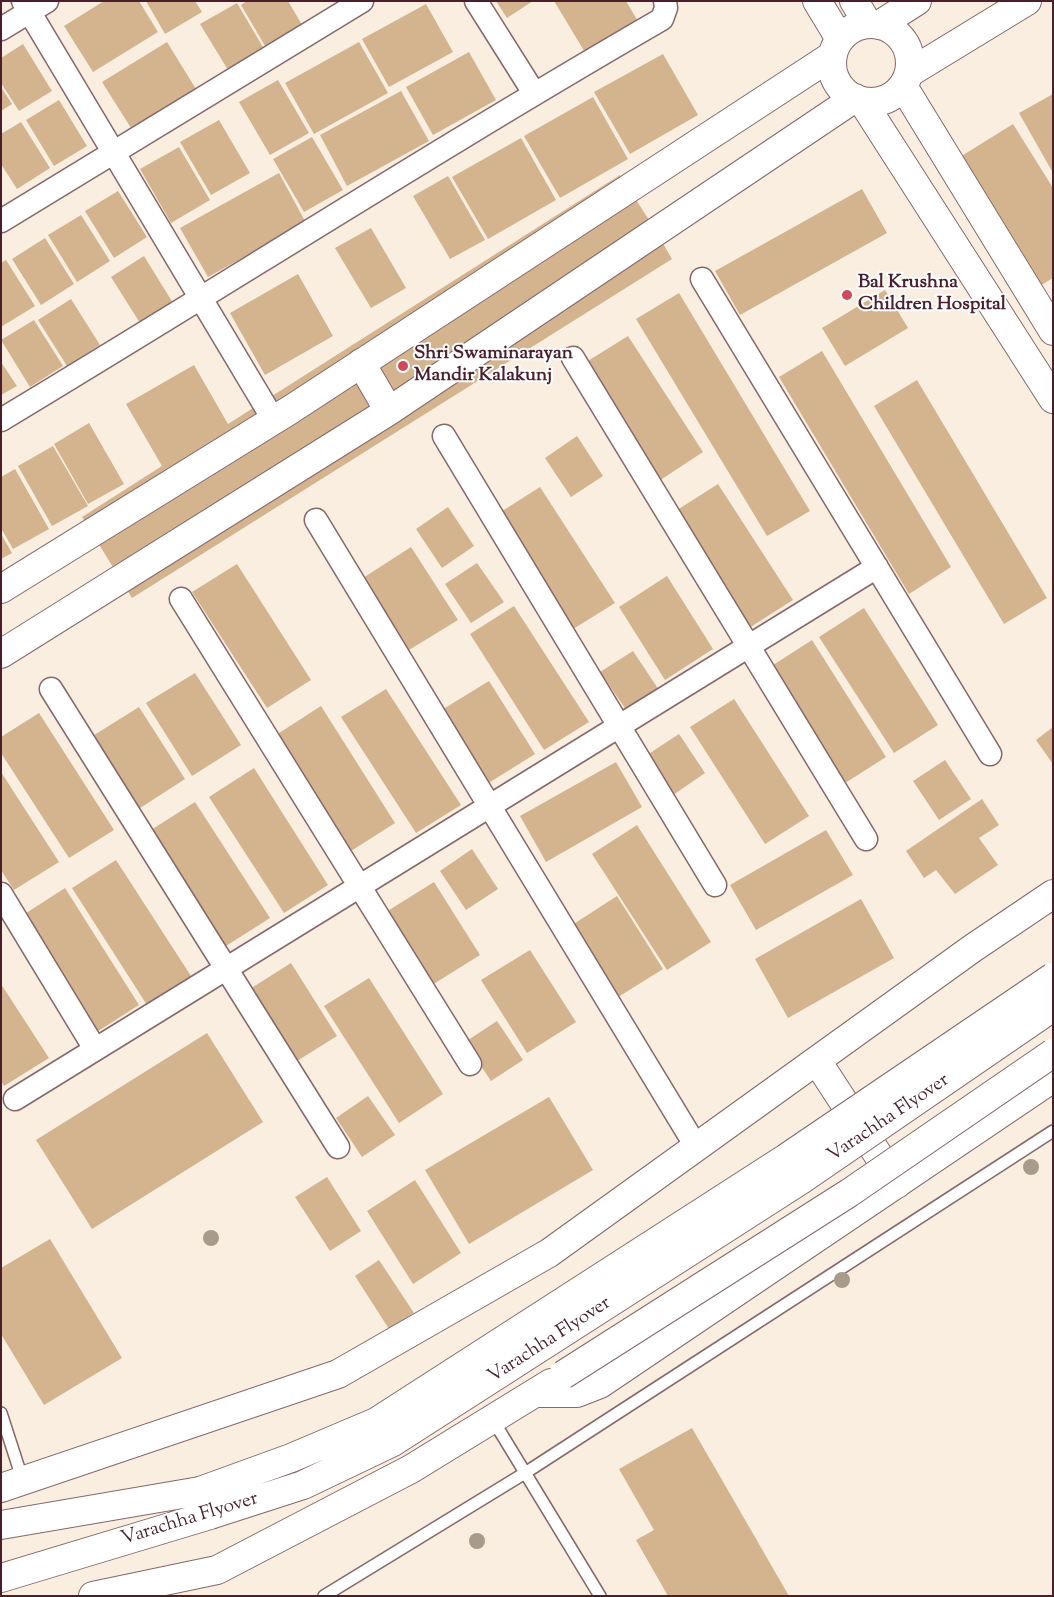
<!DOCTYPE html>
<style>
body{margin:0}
#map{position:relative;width:1054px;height:1597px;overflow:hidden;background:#f9eedf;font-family:"Sorts Mill Goudy",serif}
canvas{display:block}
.frame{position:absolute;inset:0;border:2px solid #4a1f2b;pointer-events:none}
</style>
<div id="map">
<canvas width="1054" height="1597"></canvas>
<div class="frame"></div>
</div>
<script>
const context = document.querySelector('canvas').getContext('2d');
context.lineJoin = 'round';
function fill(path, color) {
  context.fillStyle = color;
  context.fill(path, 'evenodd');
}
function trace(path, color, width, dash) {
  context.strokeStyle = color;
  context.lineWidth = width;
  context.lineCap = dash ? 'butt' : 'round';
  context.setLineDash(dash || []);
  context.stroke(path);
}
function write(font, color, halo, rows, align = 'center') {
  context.font = font + ' "Sorts Mill Goudy",serif';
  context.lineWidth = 4;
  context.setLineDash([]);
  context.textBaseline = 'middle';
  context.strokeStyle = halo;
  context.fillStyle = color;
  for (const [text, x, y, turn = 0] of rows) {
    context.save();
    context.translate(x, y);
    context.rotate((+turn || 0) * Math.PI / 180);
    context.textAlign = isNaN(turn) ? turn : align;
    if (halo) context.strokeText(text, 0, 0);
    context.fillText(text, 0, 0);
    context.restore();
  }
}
const building = new Path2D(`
 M 104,1 L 139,1 L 158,32 L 93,72 L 64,26 Z
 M 146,1 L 195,1 L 202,12 L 165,34 Z
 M 247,1 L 288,1 L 305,30 L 268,51 L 241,5 Z
 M 496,1 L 533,1 L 507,18 Z
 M 554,1 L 626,1 L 639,23 L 586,54 Z
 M 237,3 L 264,49 L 228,70 L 200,24 Z
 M 426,4 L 453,52 L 389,87 L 362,39 Z
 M 167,42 L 196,89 L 131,128 L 102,82 Z
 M 359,42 L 388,93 L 314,134 L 285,83 Z
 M 23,44 L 52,91 L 19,111 L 1,83 L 1,58 Z
 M 469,52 L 496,100 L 433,135 L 406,87 Z
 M 663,54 L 698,115 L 630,154 L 594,92 Z
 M 278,80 L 309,133 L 270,155 L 239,102 Z
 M 1,87 L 12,104 L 1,111 Z
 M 401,91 L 429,141 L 347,186 L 320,135 Z
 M 1053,94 L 1053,173 L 1019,113 Z
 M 593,97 L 628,159 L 560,198 L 524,136 Z
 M 59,100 L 87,146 L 54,166 L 26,120 Z
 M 219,120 L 250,173 L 211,195 L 180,142 Z
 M 21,122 L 50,168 L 17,189 L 1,164 L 1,134 Z
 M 1013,124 L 1053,188 L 1053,278 L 1040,286 L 960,157 Z
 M 312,137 L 343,190 L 304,212 L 273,159 Z
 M 521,138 L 556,200 L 488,239 L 452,177 Z
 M 179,147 L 210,200 L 171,223 L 140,169 Z
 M 279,173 L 306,223 L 208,277 L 180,228 Z
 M 620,175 L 651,223 L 672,259 L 132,598 L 82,517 L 162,466 L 126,404 L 194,365 L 228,424 Z
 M 448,176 L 485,240 L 450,259 L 413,196 Z
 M 862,189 L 887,233 L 740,315 L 715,271 Z
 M 118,191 L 147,237 L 114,258 L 85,211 Z
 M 81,215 L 110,261 L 77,282 L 48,235 Z
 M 371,228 L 406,288 L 371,308 L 335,248 Z
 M 45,238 L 74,284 L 41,305 L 12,259 Z
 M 144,256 L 173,303 L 140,323 L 111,277 Z
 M 6,260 L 35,306 L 1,327 L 1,263 Z
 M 298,274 L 333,336 L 265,375 L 230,313 Z
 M 885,290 L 908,328 L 845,366 L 822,328 Z
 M 679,293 L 810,511 L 767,536 L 636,319 Z
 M 71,299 L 100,345 L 67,366 L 38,320 Z
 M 34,320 L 63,366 L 30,387 L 1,340 Z
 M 628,336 L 703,452 L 659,481 L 583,364 Z
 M 822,351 L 951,567 L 909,594 L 779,377 Z
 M 1,362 L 17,386 L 1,395 Z
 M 917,380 L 1047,598 L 1004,624 L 874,406 Z
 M 89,423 L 124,484 L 88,504 L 54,444 Z
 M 577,436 L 603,476 L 571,497 L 545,458 Z
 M 53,446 L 88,506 L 52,526 L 18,466 Z
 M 15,469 L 49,529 L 13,549 L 1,528 L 1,477 Z
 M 718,484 L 793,600 L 749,628 L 674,512 Z
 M 540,487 L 615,603 L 570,631 L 496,515 Z
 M 448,507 L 474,546 L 442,568 L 416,529 Z
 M 1,534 L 12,553 L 1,559 Z
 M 411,547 L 458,620 L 409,650 L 363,578 Z
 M 477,563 L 504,602 L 471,623 L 445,584 Z
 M 237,564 L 311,680 L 267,708 L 192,592 Z
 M 667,576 L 713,649 L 665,680 L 619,607 Z
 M 514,606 L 589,722 L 544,750 L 470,634 Z
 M 864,608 L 938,725 L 894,753 L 819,637 Z
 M 812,640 L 886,757 L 842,785 L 767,669 Z
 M 633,651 L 659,690 L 627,711 L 600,672 Z
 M 195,673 L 241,745 L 192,776 L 146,703 Z
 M 489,681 L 535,754 L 487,784 L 440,711 Z
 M 386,689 L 461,805 L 416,833 L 341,717 Z
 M 734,699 L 809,816 L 765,844 L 690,727 Z
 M 321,706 L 395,823 L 351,851 L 276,735 Z
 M 139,707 L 185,779 L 137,810 L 91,737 Z
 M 39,713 L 114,830 L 69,858 L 1,753 L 1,737 Z
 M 1053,727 L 1053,764 L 1036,740 Z
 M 679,734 L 705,773 L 673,795 L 647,755 Z
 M 945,760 L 971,799 L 939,820 L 913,781 Z
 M 616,762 L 642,807 L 546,862 L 520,816 Z
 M 254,768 L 328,885 L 284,913 L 209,797 Z
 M 1,772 L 59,862 L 14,890 L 1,870 Z
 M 982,799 L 999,825 L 979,838 L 998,865 L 955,894 L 936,870 L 924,878 L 906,851 Z
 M 195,802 L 270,918 L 226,946 L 151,830 Z
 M 637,825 L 711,942 L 667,970 L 592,854 Z
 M 826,830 L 853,875 L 756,930 L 730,885 Z
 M 472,849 L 498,889 L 466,910 L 440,871 Z
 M 116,860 L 191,976 L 147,1005 L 72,888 Z
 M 434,882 L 480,955 L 432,985 L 386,912 Z
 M 65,888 L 139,1005 L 95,1033 L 20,917 Z
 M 617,896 L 663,969 L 615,999 L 569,927 Z
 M 861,899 L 894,958 L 788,1018 L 755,959 Z
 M 530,950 L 576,1022 L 527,1053 L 481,980 Z
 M 291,963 L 337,1036 L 289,1066 L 242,994 Z
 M 369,978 L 443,1094 L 399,1123 L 324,1006 Z
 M 1,984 L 49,1058 L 4,1086 L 1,1081 Z
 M 497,1021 L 523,1060 L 491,1081 L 465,1042 Z
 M 207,1033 L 263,1122 L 92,1229 L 36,1140 Z
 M 368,1096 L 395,1135 L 362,1157 L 336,1118 Z
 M 549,1097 L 593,1170 L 469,1244 L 425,1170 Z
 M 327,1177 L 361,1231 L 330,1251 L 295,1197 Z
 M 415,1180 L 461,1253 L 413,1284 L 367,1211 Z
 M 50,1239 L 122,1358 L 44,1405 L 1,1334 L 1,1268 Z
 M 379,1260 L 414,1313 L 389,1329 L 355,1276 Z
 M 692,1428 L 789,1596 L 668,1596 L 636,1540 L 654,1530 L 619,1469 Z`);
const service = new Path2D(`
 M 1,1413 L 23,1481
 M 493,1420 L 600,1596
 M 324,1596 L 525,1473 L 1053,1131`);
const minor = new Path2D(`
 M 23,1 L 273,419
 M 476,1 L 534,93
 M 1,29 L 47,1
 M 1,221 L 362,1
 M 702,279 L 990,754
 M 573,358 L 866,839
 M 1,420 C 222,287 439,148 662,19 L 666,8 L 665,1
 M 444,436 L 715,885
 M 316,520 L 697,1148
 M 181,599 L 470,1064
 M 51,689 L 338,1147
 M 1,894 L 95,1049
 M 15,1099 L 877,567`);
const tertiary = new Path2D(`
 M 817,1 L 840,39
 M 854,1 L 868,24
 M832 63a39 39 0 1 1 78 0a39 39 0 1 1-78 0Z
 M 879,25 L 917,1
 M 909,73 L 1027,1
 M 903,86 L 1053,331
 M 862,101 L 1053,399
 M 361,363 L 389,411
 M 1,589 L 290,410 L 833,55
 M 1,654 L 389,411 L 855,98
 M 817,1061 L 897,1184
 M 535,1393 L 577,1393 L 600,1384 L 1053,1078
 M 1,1488 L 338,1374 L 549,1253 L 973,948 L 1053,894
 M 93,1596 L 217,1570 L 411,1469 L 551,1383`);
const primary = new Path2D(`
 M 1,1525 L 200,1491
 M 1,1578 L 210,1515`);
const tertiaryBridge = new Path2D(`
 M 563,1375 L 849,1193 L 1053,1053`);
const primaryBridge = new Path2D(`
 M 200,1491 L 291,1458 L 376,1422 L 786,1158 L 1053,977
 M 210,1515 L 303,1485 L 393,1442 L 801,1180 L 1053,1007`);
const trees = [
 [1031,1167],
 [211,1238],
 [842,1280],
 [477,1541]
];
const markers = [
 [847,295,6,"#d1495b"],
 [403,366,6,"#d1495b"]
];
const poiNames = [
 ["Bal Krushna",858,284],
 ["Children Hospital",858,306],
 ["Shri Swaminarayan",414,355],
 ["Mandir Kalakunj",414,377]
];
const streetNames = [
 ["Varachha Flyover",889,1119,-34],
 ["Varachha Flyover",550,1341,-33],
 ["Varachha Flyover",190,1520,-17]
];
fill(building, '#d3b48f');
trace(service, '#87676a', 14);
trace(minor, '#87676a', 25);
trace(tertiary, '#87676a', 30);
trace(primary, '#87676a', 30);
trace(service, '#fff', 11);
trace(minor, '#fff', 22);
trace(tertiary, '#fff', 28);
trace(primary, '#fff', 28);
trace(tertiaryBridge, '#87676a', 30, []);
trace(primaryBridge, '#87676a', 30, []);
trace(tertiaryBridge, '#fff', 28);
trace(primaryBridge, '#fff', 28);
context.fillStyle = '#a89b8c';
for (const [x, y] of trees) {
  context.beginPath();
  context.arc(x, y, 8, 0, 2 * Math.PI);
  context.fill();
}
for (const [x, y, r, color] of markers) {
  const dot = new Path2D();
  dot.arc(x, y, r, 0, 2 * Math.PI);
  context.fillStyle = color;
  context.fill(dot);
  trace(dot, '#fff', 2);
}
write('bold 19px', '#4a1f2b', '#fff', poiNames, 'left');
write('19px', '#4a1f2b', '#fff', streetNames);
</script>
